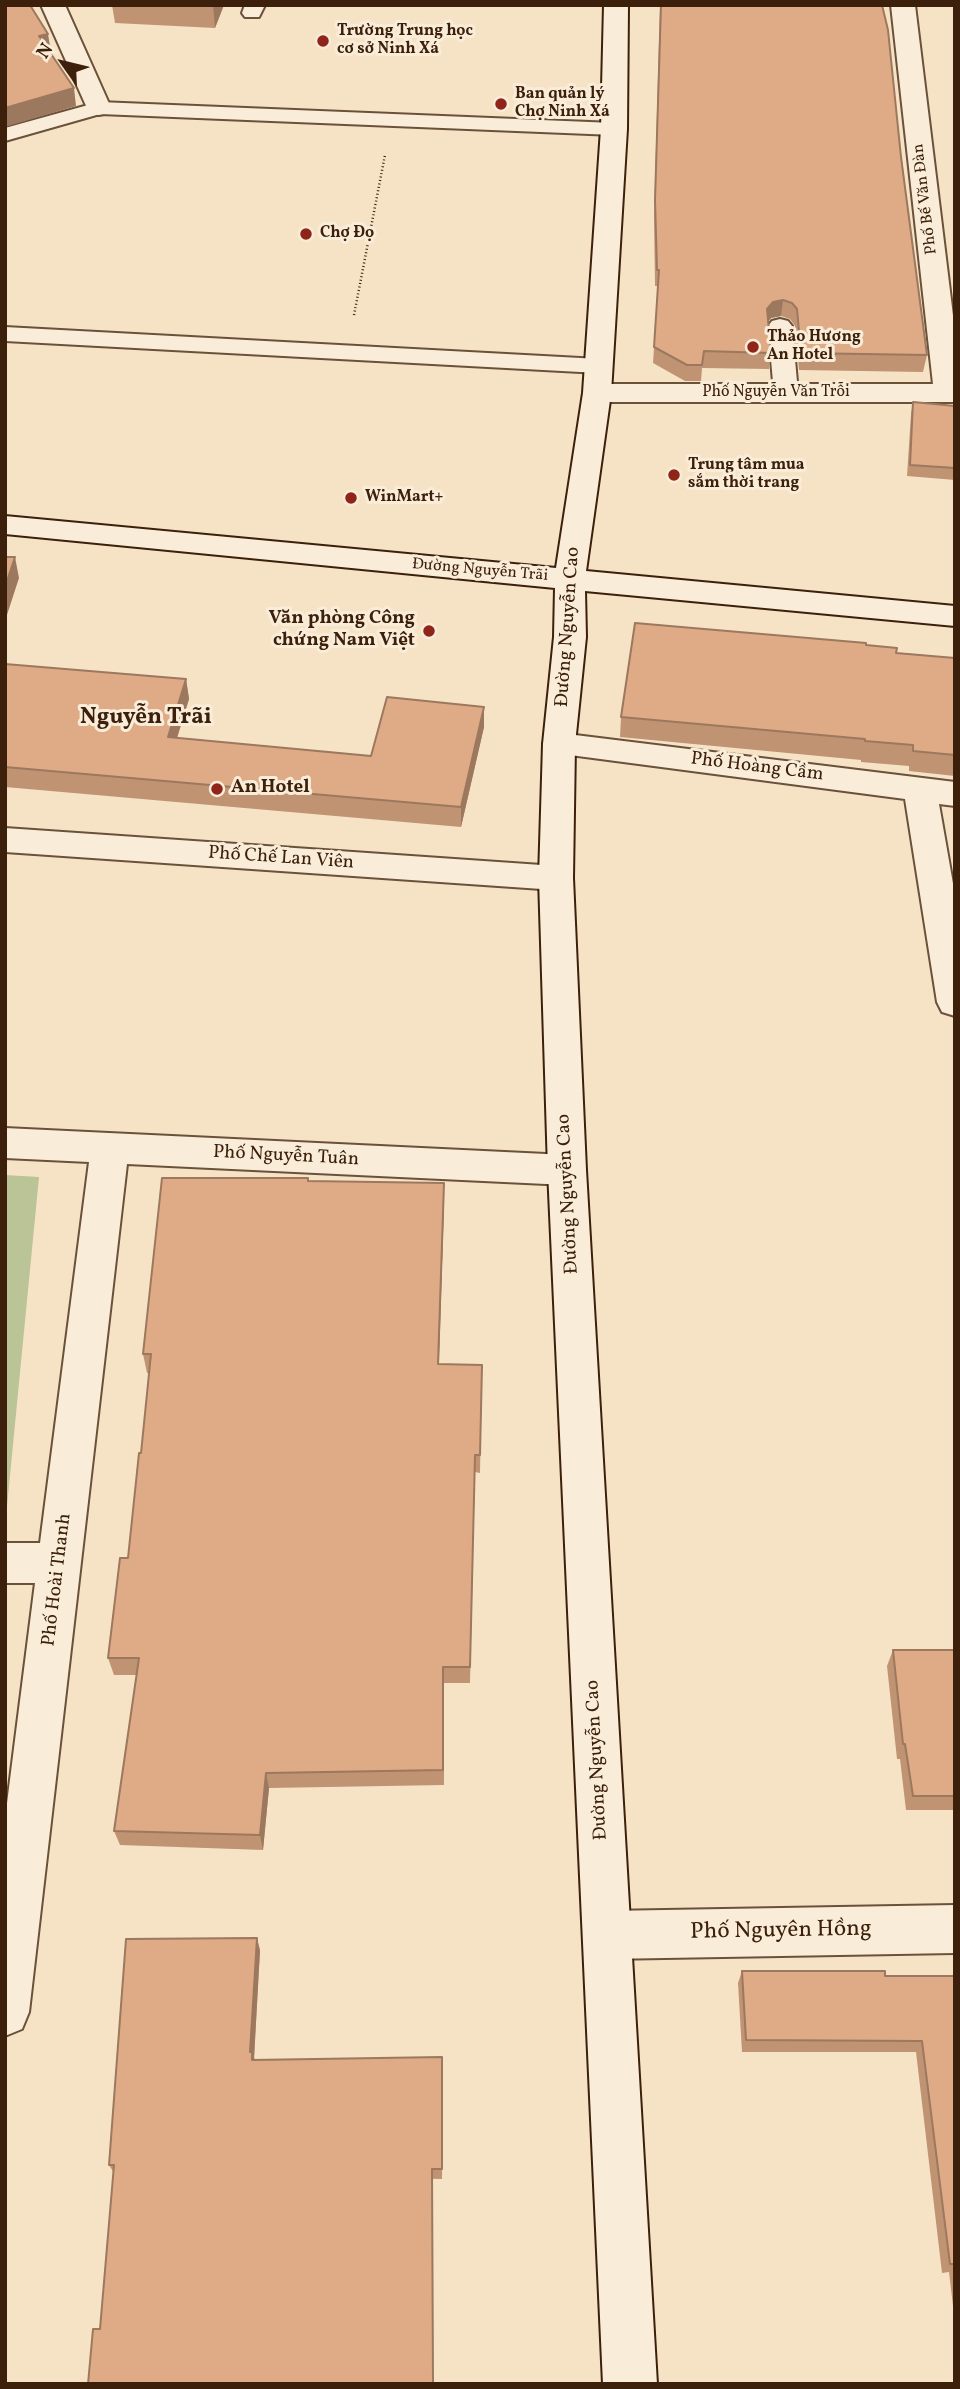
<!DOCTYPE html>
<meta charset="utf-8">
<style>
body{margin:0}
#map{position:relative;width:960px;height:2389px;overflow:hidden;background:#f6e3c6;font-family:Vollkorn,serif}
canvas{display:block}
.frame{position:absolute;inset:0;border:7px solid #3d200b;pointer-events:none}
.north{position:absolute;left:28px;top:28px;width:70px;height:70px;-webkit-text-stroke:5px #f9edda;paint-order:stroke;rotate:304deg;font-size:19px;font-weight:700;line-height:28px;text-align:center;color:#3d200b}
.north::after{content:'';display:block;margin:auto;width:24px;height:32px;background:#3d200b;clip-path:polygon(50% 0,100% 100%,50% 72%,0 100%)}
</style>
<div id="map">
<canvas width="960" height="2389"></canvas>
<div class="frame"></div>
<div class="north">N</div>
</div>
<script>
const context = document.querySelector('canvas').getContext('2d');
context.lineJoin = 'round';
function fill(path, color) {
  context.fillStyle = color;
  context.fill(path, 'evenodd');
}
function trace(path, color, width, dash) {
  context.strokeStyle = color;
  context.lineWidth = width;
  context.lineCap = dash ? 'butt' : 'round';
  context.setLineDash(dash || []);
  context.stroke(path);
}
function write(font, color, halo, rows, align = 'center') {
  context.font = font + ' Vollkorn,serif';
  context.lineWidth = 6;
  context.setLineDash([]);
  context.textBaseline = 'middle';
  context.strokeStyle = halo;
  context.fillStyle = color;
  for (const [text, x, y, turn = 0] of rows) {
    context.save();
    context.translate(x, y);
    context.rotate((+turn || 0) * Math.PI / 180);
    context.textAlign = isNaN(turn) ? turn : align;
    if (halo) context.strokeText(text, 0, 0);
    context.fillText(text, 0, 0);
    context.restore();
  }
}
const green = new Path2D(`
 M 5,1175 L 39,1177 L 5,1527 Z`);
const path = new Path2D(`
 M 354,315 L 385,155`);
const service = new Path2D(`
 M 245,5 L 265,5 L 259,17 L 245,17 L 242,13 Z
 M 99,102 L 614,123 L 622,124 L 625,129 L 622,134 L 614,135 L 100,114 L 5,141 L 5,128 Z
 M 780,319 L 788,321 L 792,326 L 798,393 L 795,398 L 786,400 L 777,398 L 774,393 L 768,326 L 772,321 Z
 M 5,327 L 599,359 L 608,361 L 611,366 L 608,371 L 599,373 L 5,341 Z`);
const minor = new Path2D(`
 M 41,5 L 65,5 L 111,108 L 108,113 L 99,115 L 90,113 L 87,108 Z
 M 891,5 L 915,5 L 955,332 L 955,402 L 597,402 L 587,399 L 583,393 L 587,387 L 597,384 L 933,384 Z
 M 559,733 L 955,782 L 955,806 L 939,804 L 955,895 L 955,1016 L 942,1012 L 937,1002 L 905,799 L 547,752 L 543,744 L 547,736 Z
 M 5,828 L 556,866 L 568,869 L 573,878 L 568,887 L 556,890 L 5,852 Z
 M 5,1128 L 567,1155 L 581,1159 L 586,1170 L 581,1181 L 567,1185 L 127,1164 L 29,2012 L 22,2029 L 5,2036 L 5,1819 L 35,1583 L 5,1583 L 5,1543 L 40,1543 L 89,1162 L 5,1158 Z
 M 955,1905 L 955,1953 L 607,1959 L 590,1952 L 583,1935 L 590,1918 L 607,1911 Z`);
const secondary = new Path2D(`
 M 604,5 L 628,5 L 627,129 L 611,393 L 586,571 L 955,606 L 955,626 L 585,591 L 586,637 L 575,744 L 573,878 L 586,1170 L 657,2384 L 603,2384 L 548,1170 L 539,878 L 543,744 L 554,637 L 555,588 L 5,534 L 5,516 L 556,568 L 583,393 L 601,129 Z`);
const wall = new Path2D(`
 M 112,5 L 224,5 L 215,28 L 115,23 Z
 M 660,5 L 882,5 L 927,355 L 923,372 L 799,370 L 795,326 L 790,319 L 781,316 L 771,318 L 768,322 L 771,353 L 769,369 L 702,368 L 701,381 L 685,381 L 653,363 L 658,286 L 655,286 L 654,217 Z
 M 913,402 L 955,406 L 955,480 L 907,476 L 911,414 Z
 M 866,645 L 896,653 L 955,658 L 955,776 L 909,771 L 909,766 L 861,762 L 861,760 L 620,737 L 621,717 Z
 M 5,664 L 186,679 L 189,699 L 177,738 L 371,756 L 484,727 L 461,827 L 5,787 Z
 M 309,1181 L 444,1203 L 439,1364 L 482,1365 L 480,1473 L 475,1472 L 470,1683 L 444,1683 L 444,1785 L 269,1788 L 263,1850 L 120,1845 L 114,1831 L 137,1675 L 114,1675 L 108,1658 L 128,1558 L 141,1453 L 149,1373 L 147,1373 L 143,1354 Z
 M 893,1650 L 955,1650 L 955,1810 L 906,1810 L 900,1759 L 897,1759 L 887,1666 Z
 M 260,1950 L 254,2060 L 443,2068 L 442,2179 L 114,2173 L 109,2165 Z
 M 742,1971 L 885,1976 L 955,1976 L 955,2323 L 949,2272 L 942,2273 L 916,2052 L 742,2052 L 738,1983 Z`);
const shadedWall = new Path2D(`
 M 213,5 L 224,5 L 215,28 Z
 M 48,34 L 51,52 L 42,54 L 39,36 Z
 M 74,88 L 76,106 L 5,127 L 5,108 Z
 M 783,300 L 781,316 L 771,318 L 765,326 L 767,309 L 773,302 Z
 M 15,557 L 19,578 L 5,621 L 5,587 Z
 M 186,679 L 189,699 L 171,757 L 168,737 Z
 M 484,707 L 484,727 L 461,827 L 461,807 Z
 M 444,1183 L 444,1203 L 438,1383 L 438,1364 Z
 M 266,1773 L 269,1788 L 263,1850 L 260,1835 Z
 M 257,1938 L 260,1950 L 254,2057 L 256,2064 L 255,2071 L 250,2052 Z
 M 432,2169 L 433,2179 L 433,2384 Z`);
const building = new Path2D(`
 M 5,5 L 30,5 L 48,34 L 39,36 L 74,88 L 5,108 Z
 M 661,5 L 882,5 L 888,30 L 901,157 L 927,355 L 801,353 L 797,309 L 792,303 L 783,300 L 773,302 L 767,309 L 771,353 L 704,351 L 702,365 L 687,365 L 654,347 L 659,270 L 657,270 L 655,200 Z
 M 913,402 L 955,406 L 955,468 L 910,465 Z
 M 5,557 L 15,557 L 5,587 Z
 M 635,623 L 866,643 L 866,645 L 897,648 L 896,653 L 955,658 L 955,755 L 913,751 L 913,745 L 865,741 L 865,739 L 621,717 Z
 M 5,664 L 186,679 L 168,737 L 371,756 L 387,697 L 484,707 L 461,807 L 5,767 Z
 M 162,1178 L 308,1178 L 308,1181 L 444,1183 L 438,1364 L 482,1365 L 480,1455 L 475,1455 L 470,1667 L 443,1667 L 443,1770 L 266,1773 L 260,1835 L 114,1831 L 139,1658 L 108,1658 L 120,1558 L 128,1558 L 139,1453 L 141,1453 L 151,1354 L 143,1354 Z
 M 893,1650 L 955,1650 L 955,1796 L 913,1796 L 905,1744 L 903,1744 Z
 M 257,1938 L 250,2052 L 252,2052 L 252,2060 L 442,2057 L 442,2169 L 432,2169 L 433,2384 L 88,2384 L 93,2329 L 100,2329 L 114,2165 L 109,2165 L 126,1939 Z
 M 742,1971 L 885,1971 L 885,1976 L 955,1976 L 955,2264 L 950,2264 L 922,2041 L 746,2040 Z`);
const markers = [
 [323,41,7,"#8f2418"],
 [501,104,7,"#8f2418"],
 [306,234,7,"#8f2418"],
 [753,347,7,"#8f2418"],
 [674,475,7,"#8f2418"],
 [351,498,7,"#8f2418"],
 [429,631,7,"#8f2418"],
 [217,789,7,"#8f2418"]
];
const farPoinames = [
 ["Trường Trung học",337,32],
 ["cơ sở Ninh Xá",337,50],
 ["Ban quản lý",515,95],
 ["Chợ Ninh Xá",515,113],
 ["Chợ Đọ",320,234],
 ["Thảo Hương",767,338],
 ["An Hotel",767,356],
 ["Trung tâm mua",688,466],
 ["sắm thời trang",688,484],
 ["WinMart+",365,498]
];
const farStreetnames = [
 ["Phố Bế Văn Đàn",926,199,-97],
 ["Phố Nguyễn Văn Trỗi",776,393],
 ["Đường Nguyễn Trãi",480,571,5]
];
const poiNames = [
 ["Văn phòng Công",415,620],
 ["chứng Nam Việt",415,642],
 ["An Hotel",231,789,"left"]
];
const streetNames = [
 ["Đường Nguyễn Cao",569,627,-86],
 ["Phố Hoàng Cầm",757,768,7],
 ["Phố Chế Lan Viên",281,859,4],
 ["Phố Nguyễn Tuân",286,1157,3],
 ["Đường Nguyễn Cao",569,1194,-93],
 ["Phố Hoài Thanh",58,1580,-83],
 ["Đường Nguyễn Cao",598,1760,-93]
];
const quarterNames = [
 ["Nguyễn Trãi",146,719]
];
const nearStreetnames = [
 ["Phố Nguyên Hồng",781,1932,-1]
];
fill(green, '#bbc496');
trace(service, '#6b513a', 4);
trace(minor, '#6b513a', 4);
trace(secondary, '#3d200b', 4);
trace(path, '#3d200b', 2.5, [1, 2.5]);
fill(service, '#f9edda');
fill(minor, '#f9edda');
fill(secondary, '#f9edda');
fill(wall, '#c09373');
fill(shadedWall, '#9c785e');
fill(building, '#dfab86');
trace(building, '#9c785e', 2);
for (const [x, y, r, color] of markers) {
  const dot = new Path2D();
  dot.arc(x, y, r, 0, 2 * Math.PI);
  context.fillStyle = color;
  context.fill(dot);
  trace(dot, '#f9edda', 2.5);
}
write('bold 16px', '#3d200b', '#f9edda', farPoinames, 'left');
write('16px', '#3d200b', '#f9edda', farStreetnames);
write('bold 19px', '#3d200b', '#f9edda', poiNames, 'right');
write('19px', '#3d200b', '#f9edda', streetNames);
write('bold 23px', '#3d200b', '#f9edda', quarterNames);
write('23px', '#3d200b', '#f9edda', nearStreetnames);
</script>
